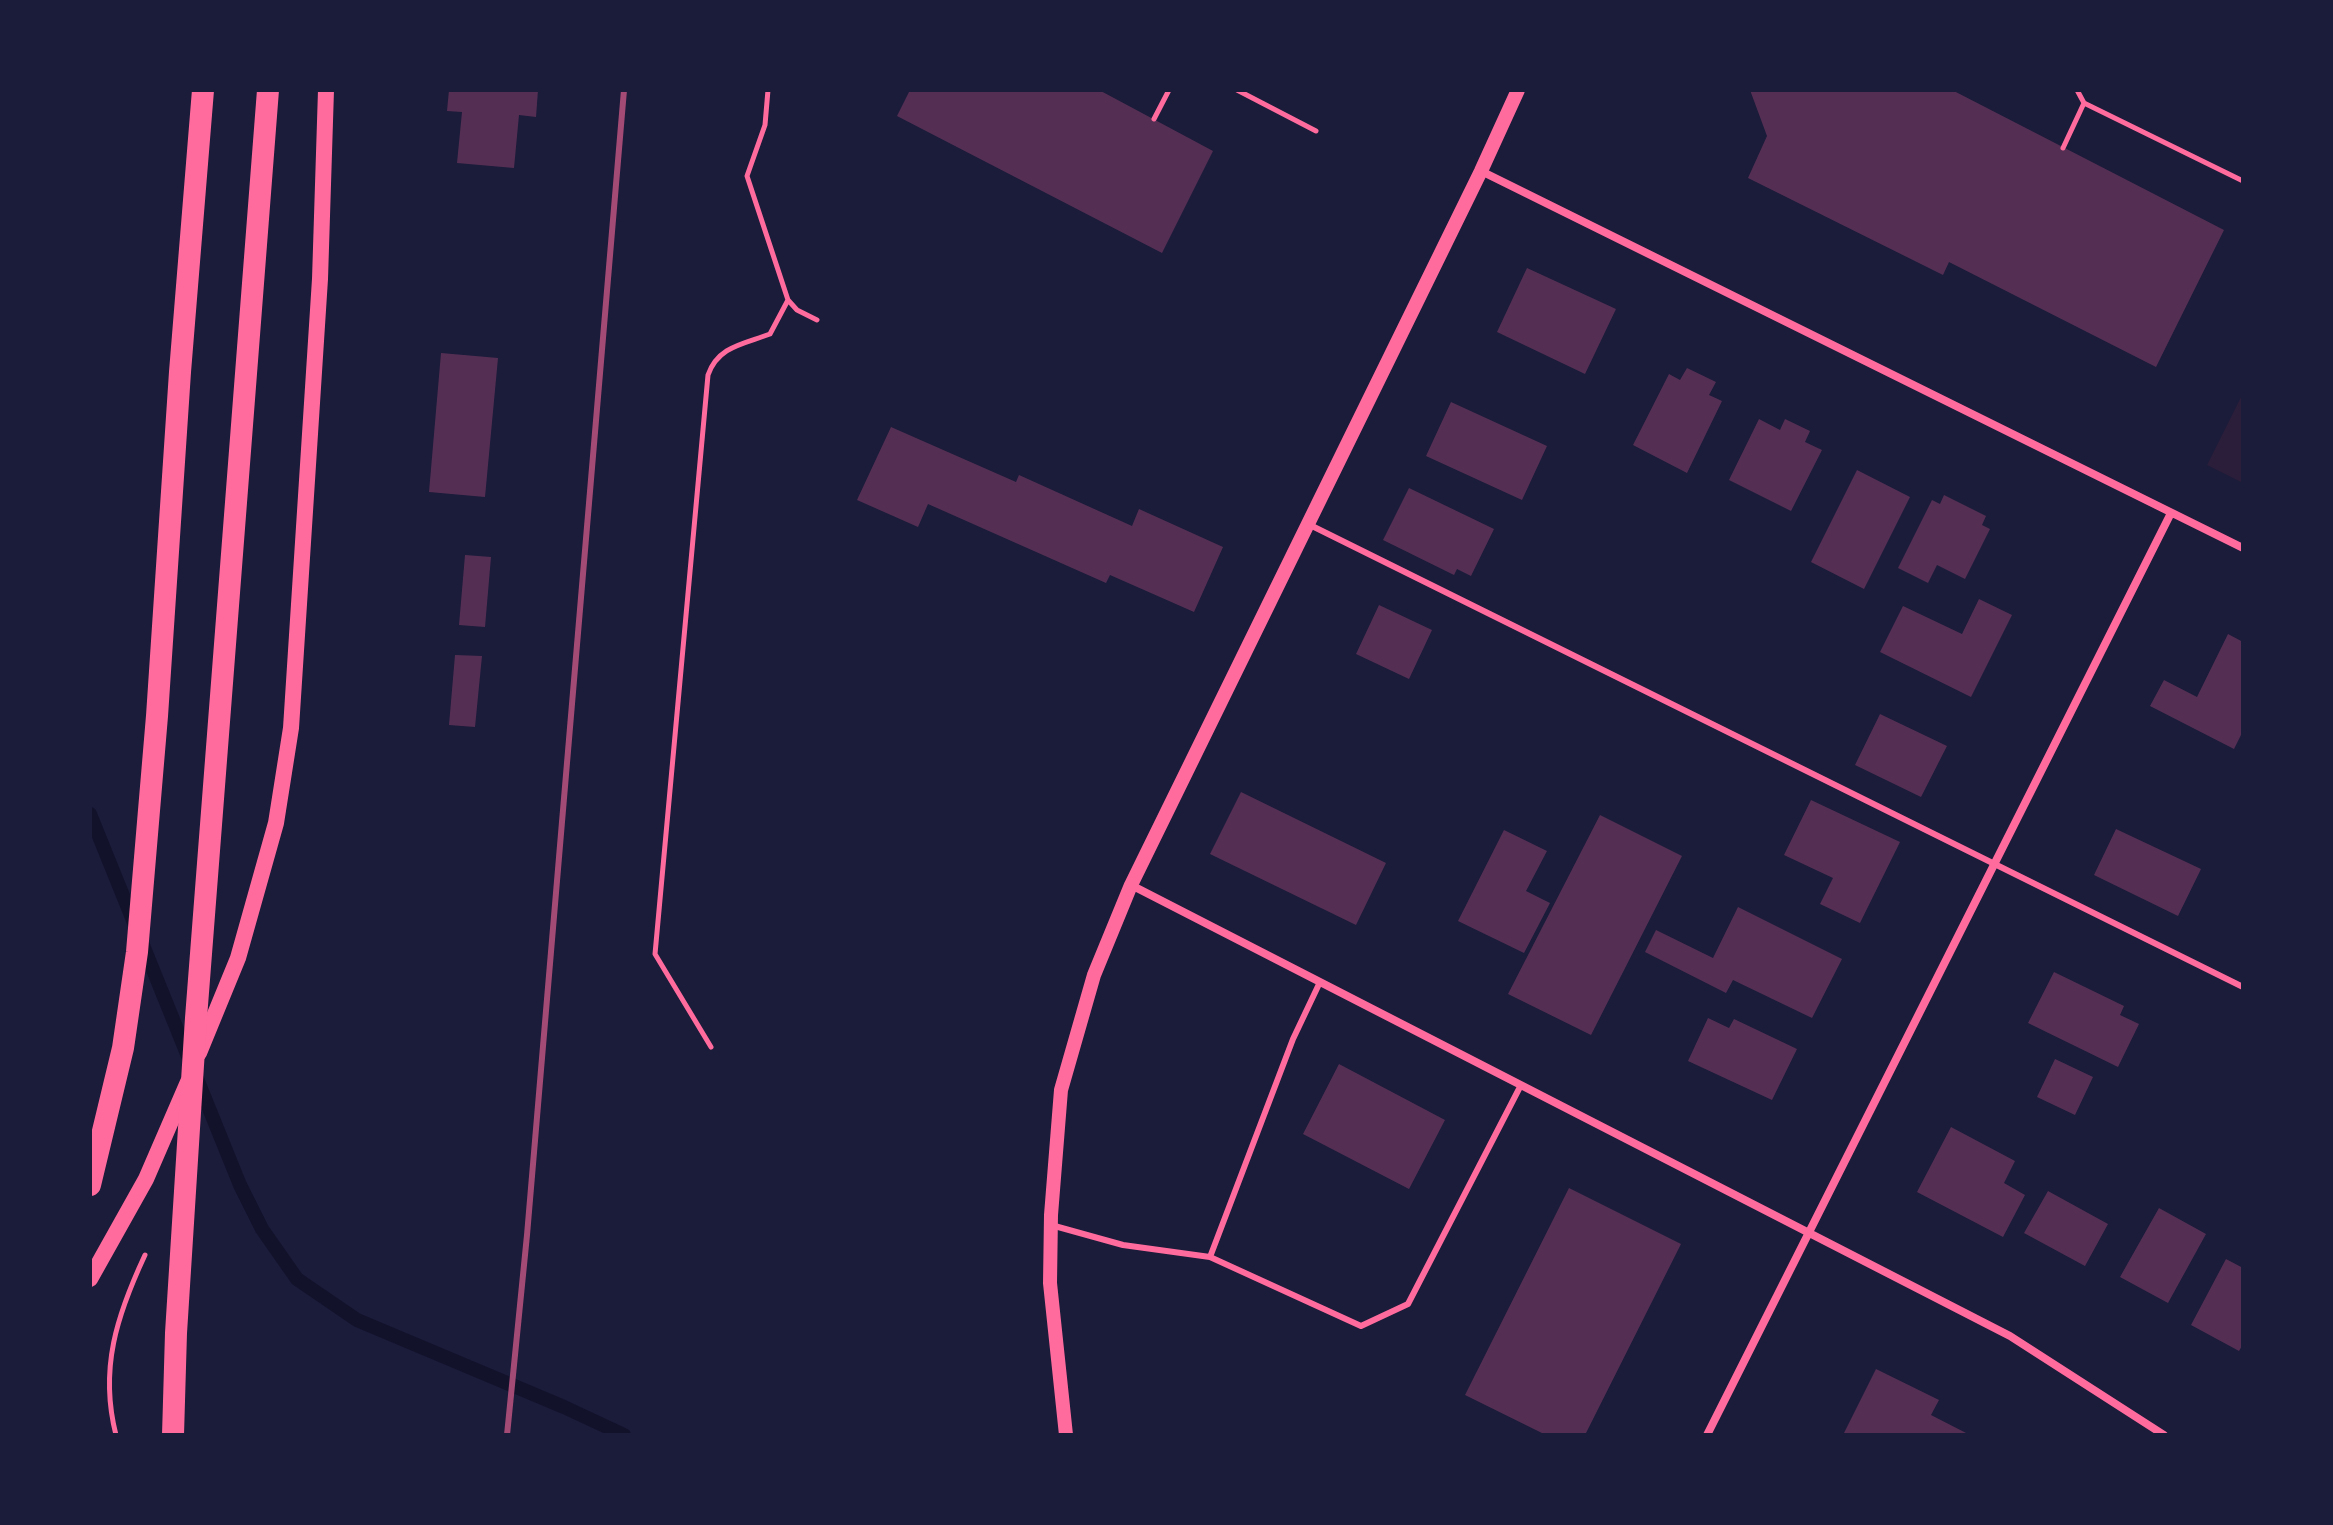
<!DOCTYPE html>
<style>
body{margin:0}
#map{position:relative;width:2333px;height:1525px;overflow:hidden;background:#1b1b3a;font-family:"IBM Plex Sans",sans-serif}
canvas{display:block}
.frame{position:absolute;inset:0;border:92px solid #1b1b3a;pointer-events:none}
</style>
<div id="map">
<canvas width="2333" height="1525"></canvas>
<div class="frame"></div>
</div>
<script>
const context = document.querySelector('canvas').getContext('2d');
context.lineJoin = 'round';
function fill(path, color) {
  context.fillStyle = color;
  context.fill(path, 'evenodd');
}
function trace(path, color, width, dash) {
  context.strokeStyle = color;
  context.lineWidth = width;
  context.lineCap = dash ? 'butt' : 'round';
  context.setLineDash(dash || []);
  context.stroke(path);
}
const green = new Path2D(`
 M 2243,393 L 2243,483 L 2207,465 Z`);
const stream = new Path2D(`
 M 90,814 L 240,1185 L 262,1229 L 297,1279 L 357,1320 L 564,1407 L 624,1435`);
const building = new Path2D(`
 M 449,90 L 538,90 L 536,117 L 519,115 L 514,168 L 457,163 L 462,112 L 447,111 Z
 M 910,90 L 1099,90 L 1213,151 L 1162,253 L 897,116 Z
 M 1750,90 L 1952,90 L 2224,230 L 2156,367 L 1949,262 L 1943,275 L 1748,178 L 1767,136 Z
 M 1527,268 L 1616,309 L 1585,374 L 1497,332 Z
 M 441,353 L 498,358 L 485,497 L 429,492 Z
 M 1687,368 L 1716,382 L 1709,395 L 1722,401 L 1687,473 L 1633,445 L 1669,374 L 1680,380 Z
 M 1451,402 L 1547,446 L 1522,500 L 1426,456 Z
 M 1759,419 L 1780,430 L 1785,419 L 1810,431 L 1805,442 L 1822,450 L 1791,511 L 1729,480 Z
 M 891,427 L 1016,482 L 1019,475 L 1132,526 L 1139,509 L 1223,547 L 1194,612 L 1110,575 L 1106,583 L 928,504 L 918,527 L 857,500 Z
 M 1857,470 L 1910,497 L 1864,589 L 1811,562 Z
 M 1409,488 L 1494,529 L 1471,576 L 1457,569 L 1454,575 L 1383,540 Z
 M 1944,495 L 1986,516 L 1982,525 L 1990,529 L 1965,579 L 1937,565 L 1928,583 L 1898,568 L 1932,500 L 1940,504 Z
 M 465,555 L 491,557 L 485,627 L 459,625 Z
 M 1979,599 L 2012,615 L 1971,697 L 1880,652 L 1903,606 L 1962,634 Z
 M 1379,605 L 1432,630 L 1409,679 L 1356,654 Z
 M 2228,634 L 2243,642 L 2243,731 L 2234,749 L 2150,706 L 2164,680 L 2197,697 Z
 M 455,655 L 482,656 L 475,727 L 449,725 Z
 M 1880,714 L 1947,746 L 1921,797 L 1855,765 Z
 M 1241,792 L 1386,863 L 1356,925 L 1210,854 Z
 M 1811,800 L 1900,842 L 1860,923 L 1820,904 L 1833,878 L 1784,855 Z
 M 1600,815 L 1682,856 L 1591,1035 L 1508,994 Z
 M 2116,829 L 2201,869 L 2178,916 L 2094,875 Z
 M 1504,830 L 1547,851 L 1526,891 L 1550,903 L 1524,953 L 1458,921 Z
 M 1738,907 L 1842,959 L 1812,1018 L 1733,980 L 1726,993 L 1645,952 L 1656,930 L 1713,958 Z
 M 2054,972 L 2124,1006 L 2120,1015 L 2139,1024 L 2118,1067 L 2028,1023 Z
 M 1708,1018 L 1729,1028 L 1734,1019 L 1797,1049 L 1772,1100 L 1688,1061 Z
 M 2055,1059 L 2093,1077 L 2075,1115 L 2037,1097 Z
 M 1339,1064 L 1445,1120 L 1409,1189 L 1303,1134 Z
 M 1951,1127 L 2015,1161 L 2004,1183 L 2025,1195 L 2003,1237 L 1917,1192 Z
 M 1569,1188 L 1681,1244 L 1585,1435 L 1546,1435 L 1465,1395 Z
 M 2048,1191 L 2108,1224 L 2085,1266 L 2024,1233 Z
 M 2159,1208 L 2206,1234 L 2168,1303 L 2120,1277 Z
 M 2226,1259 L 2243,1268 L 2243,1344 L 2239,1351 L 2191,1325 Z
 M 1876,1369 L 1939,1400 L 1931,1415 L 1970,1435 L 1843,1435 Z`);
const path = new Path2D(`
 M 1237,90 L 1316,131
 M 2077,90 L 2084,103 L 2243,181
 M 1154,119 L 1169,90
 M 2063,148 L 2084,103
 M 788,300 L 797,310 L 817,320
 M 711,1047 L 655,954 L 708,375 C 718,346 744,344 770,334 L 788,300 L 747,176 L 765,125 L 768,90
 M 116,1435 C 99,1369 117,1315 145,1255`);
const service = new Path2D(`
 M 1308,524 L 2243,987
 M 1051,1225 L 1123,1245 L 1210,1257 L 1293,1039 L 1320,982
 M 1210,1257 L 1361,1326 L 1408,1304 L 1521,1085`);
const minor = new Path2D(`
 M 1481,171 L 2243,548
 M 1131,885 L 2010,1336 L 2164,1435
 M 1707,1435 L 2171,513`);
const tertiary = new Path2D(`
 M 1066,1435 L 1050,1283 L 1051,1215 L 1061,1090 L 1094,975 L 1131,885 L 1481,171 L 1518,90`);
const secondary = new Path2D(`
 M 199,1053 L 238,958 L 276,823 L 291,728 L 320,279 L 326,90
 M 90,1279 L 146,1179 L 188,1082`);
const trunk = new Path2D(`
 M 90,1185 L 123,1048 L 137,952 L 157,716 L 180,372 L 203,90
 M 173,1435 L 176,1333 L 196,1018 L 268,90`);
const rail = new Path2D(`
 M 507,1435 L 527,1235 L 624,90`);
fill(green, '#2a1e3b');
trace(stream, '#12122b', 14);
fill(building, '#542f53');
trace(path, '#ff6b9d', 5);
trace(service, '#ff6b9d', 6);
trace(minor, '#ff6b9d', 8);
trace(tertiary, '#ff6b9d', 14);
trace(secondary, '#ff6b9d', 16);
trace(trunk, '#ff6b9d', 22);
trace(rail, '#a44b75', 6);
</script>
